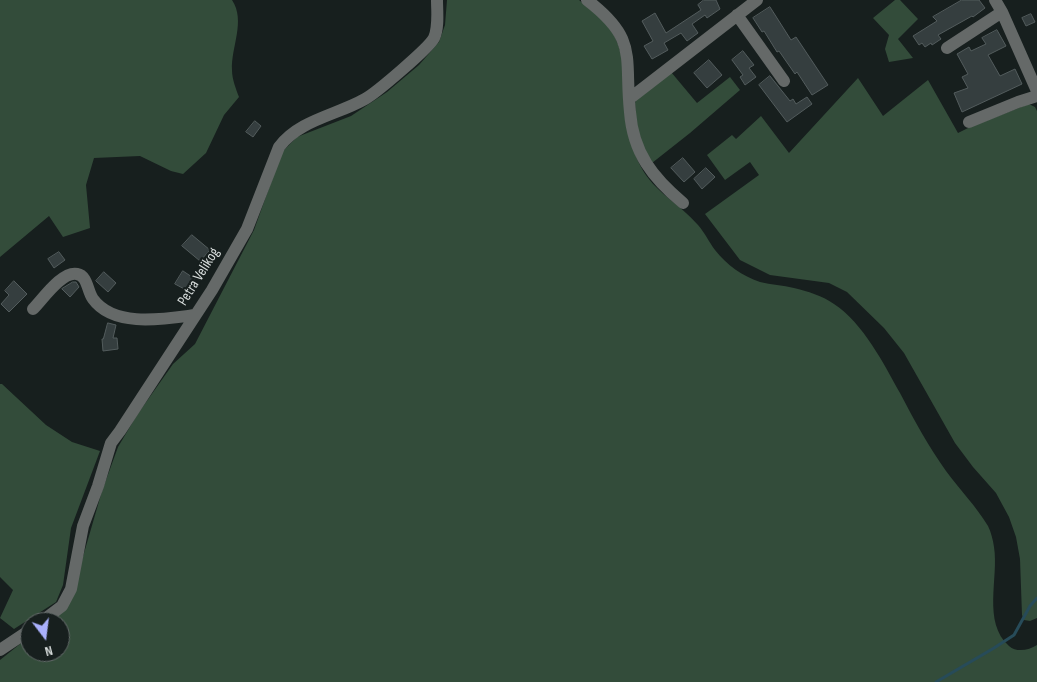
<!DOCTYPE html>
<style>
body{margin:0}
#map{position:relative;width:1037px;height:682px;overflow:hidden;background:#171f1e;font-family:"Sofia Sans Condensed",sans-serif}
canvas{display:block}
.north{position:absolute;left:20px;top:612px;width:50px;height:50px;box-sizing:border-box;background:#171f1e;border:1px solid #646b6a;border-radius:50%;rotate:165deg;font-size:14px;font-weight:700;line-height:20px;text-align:center;color:#d7dcdb}
.north::after{content:'';display:block;margin:auto;width:18px;height:22px;background:#a9b0fc;clip-path:polygon(50% 0,100% 100%,50% 72%,0 100%)}
</style>
<div id="map">
<canvas width="1037" height="682"></canvas>
<div class="north">N</div>
</div>
<script>
const context = document.querySelector('canvas').getContext('2d');
context.lineJoin = 'round';
function fill(path, color) {
  context.fillStyle = color;
  context.fill(path, 'evenodd');
}
function trace(path, color, width, dash) {
  context.strokeStyle = color;
  context.lineWidth = width;
  context.lineCap = dash ? 'butt' : 'round';
  context.setLineDash(dash || []);
  context.stroke(path);
}
function write(font, color, halo, rows, align = 'center') {
  context.font = font + ' "Sofia Sans Condensed",sans-serif';
  context.lineWidth = 4.5;
  context.setLineDash([]);
  context.textBaseline = 'middle';
  context.strokeStyle = halo;
  context.fillStyle = color;
  for (const [text, x, y, turn = 0] of rows) {
    context.save();
    context.translate(x, y);
    context.rotate((+turn || 0) * Math.PI / 180);
    context.textAlign = isNaN(turn) ? turn : align;
    if (halo) context.strokeText(text, 0, 0);
    context.fillText(text, 0, 0);
    context.restore();
  }
}
const green = new Path2D(`
 M 0,0 L 232,0 C 246,21 231,47 232,70 C 232,79 236,89 239,97 L 224,115 L 206,153 L 183,174 L 171,171 L 140,156 L 94,158 L 86,185 L 90,228 L 63,237 L 49,216 L 0,257 Z
 M 447,0 L 579,0 C 592,11 608,21 615,37 C 634,78 619,127 641,167 C 654,192 680,204 698,225 C 705,233 709,242 715,250 C 727,265 742,276 760,282 C 771,285 783,285 794,288 C 807,291 823,296 834,304 C 863,323 884,364 900,393 C 914,420 929,447 946,471 C 960,490 976,506 988,526 C 991,532 993,540 994,547 C 999,578 982,622 1009,646 C 1017,653 1029,650 1037,645 L 1037,682 L 0,682 L 0,660 L 30,636 L 30,652 L 60,652 L 60,622 L 48,622 L 73,591 L 102,491 L 118,447 L 137,415 L 173,364 L 195,344 L 254,230 L 282,152 L 297,137 L 351,116 L 387,92 L 419,65 L 439,42 L 445,25 Z
 M 895,0 L 900,0 L 918,19 L 898,39 L 913,58 L 889,62 L 885,49 L 889,35 L 873,18 Z
 M 671,72 L 697,103 L 730,77 L 740,90 L 690,133 L 652,163 L 637,136 L 635,103 L 637,98 Z
 M 858,78 L 883,116 L 928,80 L 958,133 L 970,127 L 1029,104 L 1035,107 L 1037,111 L 1037,618 L 1030,621 L 1024,620 L 1022,615 L 1020,559 L 1016,537 L 1009,517 L 996,493 L 973,467 L 955,443 L 904,353 L 884,328 L 847,292 L 829,283 L 770,275 L 740,260 L 705,214 L 759,175 L 750,162 L 725,180 L 707,155 L 732,135 L 736,139 L 761,116 L 789,153 Z
 M 0,384 L 2,384 L 46,425 L 72,442 L 100,451 L 71,528 L 63,585 L 56,602 L 14,629 L 0,618 L 13,590 L 0,577 Z`);
const stream = new Path2D(`
 M 936,682 L 994,648 L 1014,635 L 1030,606 L 1037,598`);
const building = new Path2D(`
 M 704,0 L 716,0 L 720,9 L 707,18 L 705,15 L 692,24 L 698,33 L 687,41 L 681,33 L 664,43 L 668,50 L 652,59 L 644,46 L 653,41 L 642,21 L 655,13 L 666,33 L 701,10 L 698,5 Z
 M 962,0 L 979,0 L 985,8 L 973,17 L 972,16 L 938,35 L 941,39 L 932,45 L 931,43 L 925,47 L 922,43 L 919,45 L 913,36 L 937,21 L 933,17 Z
 M 770,7 L 791,40 L 796,37 L 828,85 L 812,95 L 797,72 L 795,74 L 779,51 L 777,52 L 764,31 L 762,32 L 753,18 Z
 M 1031,14 L 1035,22 L 1026,26 L 1022,18 Z
 M 997,30 L 1006,46 L 988,55 L 1000,76 L 1015,69 L 1022,84 L 962,112 L 954,93 L 968,88 L 962,77 L 968,74 L 957,54 L 969,47 L 971,51 L 986,44 L 982,38 Z
 M 743,51 L 754,65 L 749,68 L 756,77 L 745,85 L 740,77 L 743,75 L 732,60 Z
 M 709,60 L 722,75 L 707,88 L 694,73 Z
 M 770,76 L 790,101 L 793,99 L 796,104 L 807,97 L 812,104 L 787,122 L 759,85 Z
 M 255,121 L 261,126 L 253,137 L 246,132 Z
 M 683,158 L 695,172 L 684,182 L 671,168 Z
 M 706,168 L 715,177 L 702,189 L 694,179 Z
 M 192,235 L 210,250 L 200,261 L 182,246 Z
 M 59,252 L 65,260 L 54,268 L 48,259 Z
 M 183,271 L 195,279 L 188,291 L 175,284 Z
 M 104,272 L 116,283 L 108,292 L 96,281 Z
 M 14,281 L 27,294 L 9,312 L 1,304 L 9,295 L 5,291 Z
 M 73,282 L 76,282 L 79,287 L 70,297 L 62,289 Z
 M 108,323 L 116,325 L 113,338 L 117,338 L 118,349 L 103,351 L 102,339 L 103,339 Z`);
const minor = new Path2D(`
 M 587,0 C 639,40 624,56 630,112 C 633,153 653,178 683,203
 M 995,0 L 1002,12 L 1037,91
 M 737,15 L 784,81
 M 947,48 L 1002,12
 M 629,99 L 757,0
 M 969,122 L 1018,102 L 1037,96
 M 33,309 C 43,299 62,271 77,274 C 88,276 87,291 93,299 C 114,328 164,319 195,315
 M 41,622 L 62,606 L 71,589 L 83,526 L 98,486 L 111,443 L 120,431 L 212,290 L 247,229 L 279,147 C 299,120 337,115 365,99 C 376,93 429,48 434,38 C 439,27 437,11 437,0
 M 0,650 L 30,630`);
const streetNames = [
 ["Petra Velikog",199,277,-58]
];
fill(green, '#334c3a');
trace(stream, '#274b59', 3);
fill(building, '#353e3f');
trace(building, '#535c5d', 1);
trace(minor, '#656968', 12);
write('15px', '#d7dcdb', '#171f1e', streetNames);
</script>
